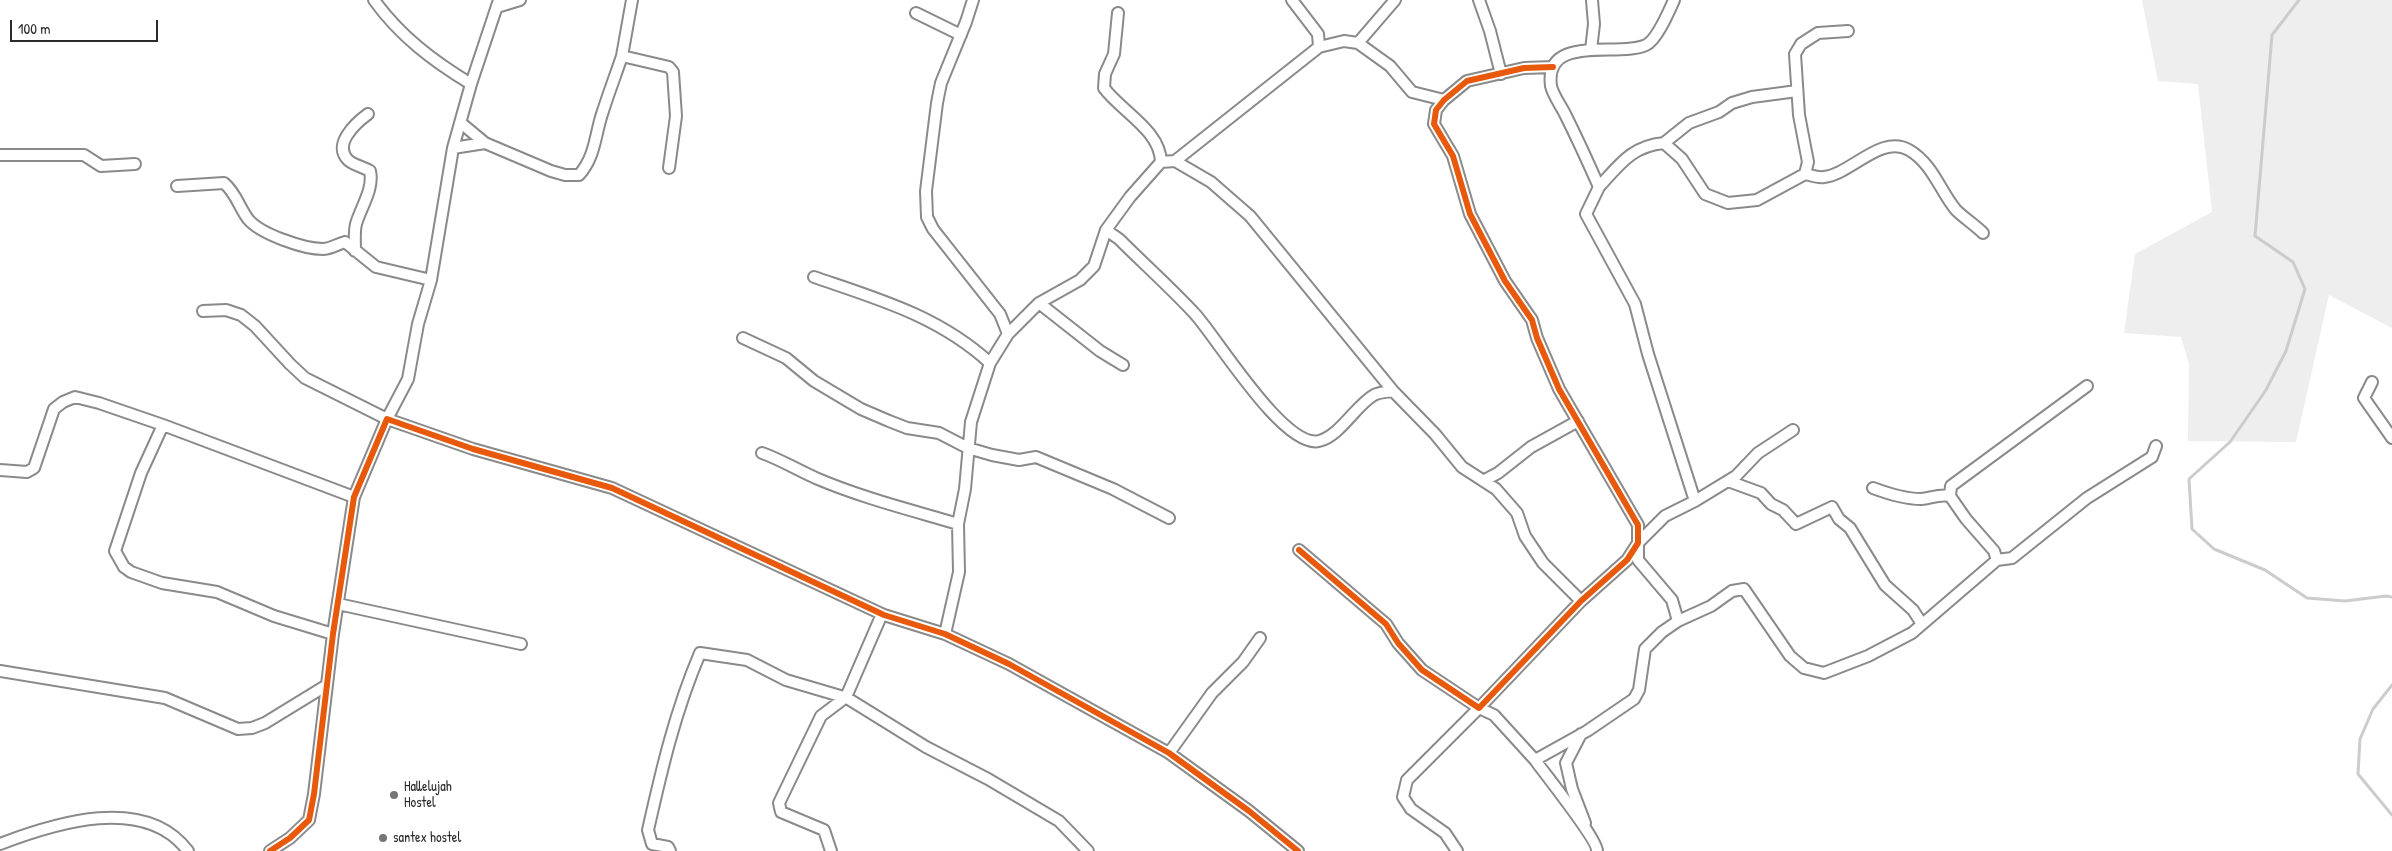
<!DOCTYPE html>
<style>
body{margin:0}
#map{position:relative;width:2392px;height:851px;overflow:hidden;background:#fff;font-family:"Patrick Hand",sans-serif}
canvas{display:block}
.scale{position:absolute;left:10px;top:20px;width:148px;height:22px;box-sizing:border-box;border:2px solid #2b2b2b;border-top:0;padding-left:6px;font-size:15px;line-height:18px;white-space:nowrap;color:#2b2b2b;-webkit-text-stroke:4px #fff;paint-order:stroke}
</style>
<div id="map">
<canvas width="2392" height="851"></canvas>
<div class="scale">100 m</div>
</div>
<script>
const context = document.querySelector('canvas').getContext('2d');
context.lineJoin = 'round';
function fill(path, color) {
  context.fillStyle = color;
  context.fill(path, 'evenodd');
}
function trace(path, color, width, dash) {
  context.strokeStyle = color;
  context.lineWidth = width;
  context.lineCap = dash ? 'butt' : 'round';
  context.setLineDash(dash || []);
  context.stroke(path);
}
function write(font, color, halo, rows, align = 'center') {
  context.font = font + ' "Patrick Hand",sans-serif';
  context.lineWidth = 5;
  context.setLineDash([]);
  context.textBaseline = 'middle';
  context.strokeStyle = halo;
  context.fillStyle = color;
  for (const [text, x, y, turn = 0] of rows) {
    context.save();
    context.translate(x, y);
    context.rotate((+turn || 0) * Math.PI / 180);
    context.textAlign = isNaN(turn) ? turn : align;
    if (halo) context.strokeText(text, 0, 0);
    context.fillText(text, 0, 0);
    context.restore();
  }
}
const built = new Path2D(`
 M 2142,0 L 2392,0 L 2392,328 L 2329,295 L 2296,442 L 2188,441 L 2189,364 L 2181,337 L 2124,333 L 2135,254 L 2212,212 L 2198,84 L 2158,81 Z`);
const stream = new Path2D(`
 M 2299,0 L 2272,35 L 2255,236 L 2293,262 L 2305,289 L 2286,351 L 2266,390 L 2230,442 L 2189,479 L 2192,529 L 2214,549 L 2265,570 L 2307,598 L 2345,601 L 2386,596 L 2392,597
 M 2392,685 L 2373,709 L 2360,739 L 2358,774 L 2392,815`);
const minor = new Path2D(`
 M 374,0 C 400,36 433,61 471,84
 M 973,0 L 966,22 L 941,83 L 937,103 L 926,191 L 927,217 L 933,229 L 1000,314 L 1008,334
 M 1292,0 L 1318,34 L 1319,47
 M 1479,0 L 1490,31 L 1501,74
 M 1674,0 C 1669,11 1657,40 1646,45 C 1619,58 1544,33 1551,86 C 1553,95 1561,106 1565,114 C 1577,138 1588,162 1599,187 L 1586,214 L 1635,304 L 1648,354 L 1695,501
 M 497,7 L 520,0
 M 916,13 L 961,35
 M 1118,13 L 1114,54 L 1105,74 L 1104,88 C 1122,112 1160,130 1161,162
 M 1358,43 L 1390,66 L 1412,92 L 1444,100
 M 1591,50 L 1594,24 L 1592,0
 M 622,56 L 632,0
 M 461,123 L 485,143 L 551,171 L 565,175 L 579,175 C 596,156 595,133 603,111 C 609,92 616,74 622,56 L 669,67 L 673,72 L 676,116 L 669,168
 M 1664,143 L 1689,123 L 1719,112 L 1732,103 L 1752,97 L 1797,91
 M 453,148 L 485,143
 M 0,155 L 84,155 L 101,166 L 135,164
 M 1175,161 L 1211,182 L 1250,216 L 1393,391 L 1435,434 L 1462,467 L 1496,489 L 1517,513 L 1525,536 L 1543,563 L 1581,601
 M 1805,174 C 1810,175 1818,178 1824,177 C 1851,174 1881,134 1909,150 C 1933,164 1940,191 1956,210 C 1964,218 1975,225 1983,233
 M 177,186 L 224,183 C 236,193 239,207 248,219 C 260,234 304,249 323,249 C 330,249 338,244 345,242 L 376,267 L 431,280
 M 1599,187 C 1620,164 1632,146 1664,143 L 1682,159 L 1705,194 L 1728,203 L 1757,200 L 1805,174 L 1808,162 L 1799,115 L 1795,54 L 1801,44 L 1818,33 L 1848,31
 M 1106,230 L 1119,239 C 1144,264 1171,288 1195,314 C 1217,338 1284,449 1319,441 C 1340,436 1356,405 1374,395 C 1379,392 1387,392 1393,391
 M 355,251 C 355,242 354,232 356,224 C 361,207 374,189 370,171 C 364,167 353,165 348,160 C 332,144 357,122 368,114
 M 814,277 C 878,299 939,316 990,363
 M 1039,303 L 1100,351 L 1123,365
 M 203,311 L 226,310 L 241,315 L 255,326 L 290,364 L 305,378 L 387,419 L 408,379 L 418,324 L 431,280 L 453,148 L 471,84 L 499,0
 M 743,338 L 786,358 L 814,381 L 861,409 L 889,421 L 907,428 L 939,433 L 968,448 L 992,455 L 1019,460 L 1036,457 L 1113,489 L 1169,518
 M 2372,382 L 2364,398 L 2392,438
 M 163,425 L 141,473 L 115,551 L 124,567 L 131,572 L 162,583 L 217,592 L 274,616 L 333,634
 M 762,453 C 782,460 799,471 818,479 C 863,498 911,510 958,524
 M 0,470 L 27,472 L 34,468 L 54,409 L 63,402 L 75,397 L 99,403 L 163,425 L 354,497
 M 1483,481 L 1498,473 L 1531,447 L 1578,421
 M 1728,481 L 1761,493 L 1771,504 L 1783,510 L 1796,524 L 1832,507 L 1839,519 L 1850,528 L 1885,585 L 1913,610 L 1922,624
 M 1873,488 C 1889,494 1905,499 1921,499 C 1931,498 1939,494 1950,496
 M 1299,550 L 1386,624 L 1398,643 L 1422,670 L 1479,708 L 1581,601 L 1627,560 L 1638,543 L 1638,525 L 1559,389 L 1537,338 L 1532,320 L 1505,281 L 1470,214 L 1453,156 L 1434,124 L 1436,110 L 1444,100 L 1467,81 L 1524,68 L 1553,67
 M 1997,560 L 2012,558 L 2087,498 L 2152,457 L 2156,446
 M 338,604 L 521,644
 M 1678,621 L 1672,600 L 1638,560 L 1638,543 L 1665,516 L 1695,501 L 1736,476 L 1758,453 L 1793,430
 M 945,634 L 959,572 L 958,524 L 965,489 L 971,422 L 990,363 L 1008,334 L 1039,303 L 1080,280 L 1094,266 L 1106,230 L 1130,197 L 1161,162 L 1175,161 L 1319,47 L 1344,41 L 1358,43 L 1395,0
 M 0,671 L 165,698 L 238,729 L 252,728 L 265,723 L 327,685
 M 1581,734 L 1566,763 L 1572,789 L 1585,823
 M 1169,753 L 1212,693 L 1243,662 L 1260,638
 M 0,844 C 55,823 145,794 188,851
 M 270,851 L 290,838 L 309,820 L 314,794 L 333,634 L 354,497 L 387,419 L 473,449 L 612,488 L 884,615 L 945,634 L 1009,664 L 1169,753 L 1249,811 L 1298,851
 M 670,851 L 668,847 L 652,844 L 648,830 C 662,768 675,712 700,653 L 747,660 L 786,680 L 847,698 L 926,747 L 988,779 L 1059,821 L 1088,851
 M 831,851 L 824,830 L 781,812 L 779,803 L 821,716 L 846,697 L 882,614
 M 1457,851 L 1445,833 L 1411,809 L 1403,797 L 1407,780 L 1479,708 L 1494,715 L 1535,760
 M 1597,851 C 1598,840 1545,774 1535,760 L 1587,731 L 1634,699 L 1639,690 L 1645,649 L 1662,632 L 1678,621 L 1711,606 L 1732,591 L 1744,589 L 1790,656 L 1804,668 L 1824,673 L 1868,656 L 1912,633 L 1997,560 L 1994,551 L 1966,519 L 1950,496 L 1951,486 L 2087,386`);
const cycleway = new Path2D(`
 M 1299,550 L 1386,624 L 1398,643 L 1422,670 L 1479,708 L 1581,601 L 1627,560 L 1638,543 L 1638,525 L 1559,389 L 1537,338 L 1532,320 L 1505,281 L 1470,214 L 1453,156 L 1434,124 L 1436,110 L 1444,100 L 1467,81 L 1524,68 L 1553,67
 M 270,851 L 290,838 L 309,820 L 314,794 L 333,634 L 354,497 L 387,419 L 473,449 L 612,488 L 884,615 L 945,634 L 1009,664 L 1169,753 L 1249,811 L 1298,851`);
const markers = [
 [394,795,5,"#757575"],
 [383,838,5,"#757575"]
];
const poiNames = [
 ["Hallelujah",404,787],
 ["Hostel",404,803],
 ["santex hostel",393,838]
];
fill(built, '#eee');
trace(stream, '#ccc', 3);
trace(minor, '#8a8a8a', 14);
trace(minor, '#fff', 10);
trace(cycleway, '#e8590c', 6);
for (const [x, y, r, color] of markers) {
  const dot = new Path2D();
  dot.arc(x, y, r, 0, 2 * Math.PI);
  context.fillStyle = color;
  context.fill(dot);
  trace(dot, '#fff', 2);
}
write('14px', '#2b2b2b', '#fff', poiNames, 'left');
</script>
